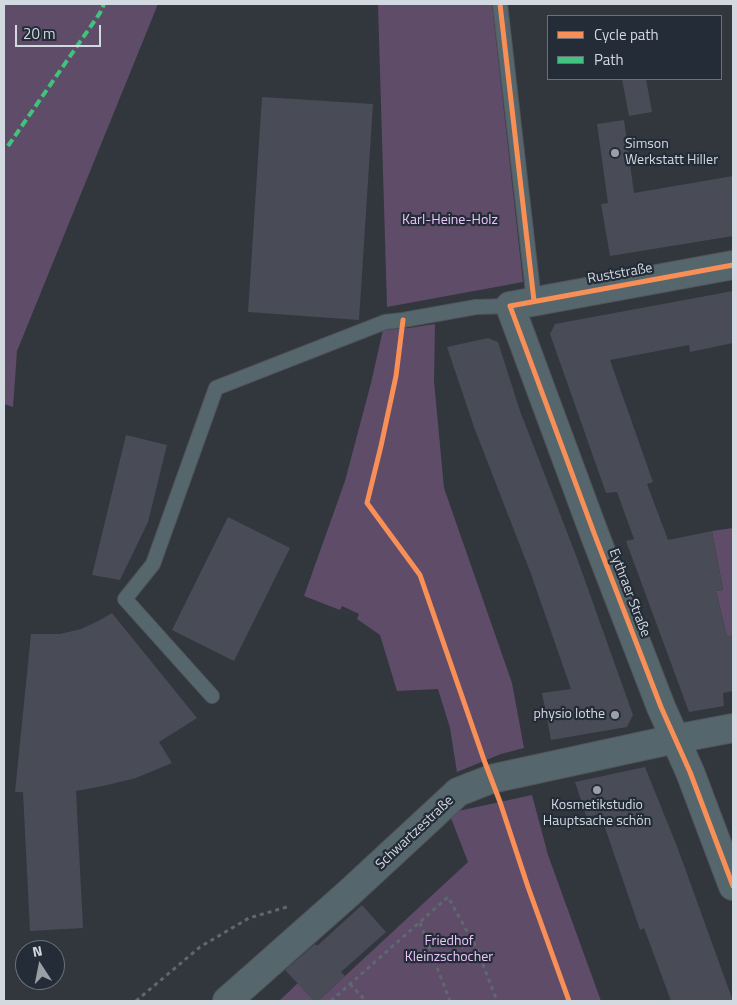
<!DOCTYPE html>
<meta charset="utf-8">
<style>
body{margin:0}
#map{position:relative;width:737px;height:1005px;overflow:hidden;background:#32373d;font-family:"Titillium Web",sans-serif}
canvas{display:block}
.frame{position:absolute;inset:0;border:5px solid #d3d9e0;pointer-events:none}
.legend{position:absolute;left:547px;top:15px;width:175px;height:65px;box-sizing:border-box;background:#242c37;border:1px solid #6a717b;margin:0;padding:6px 9px;list-style:none;font-size:15px;color:#d3d9e0}
.legend li{display:flex;align-items:center;gap:10px;height:25px}
.legend b{width:25px;border:1px solid #6a717b}
.north{position:absolute;left:15px;top:940px;width:50px;height:50px;box-sizing:border-box;background:#242c37;border:1px solid #6a717b;border-radius:50%;rotate:349deg;font-size:14px;font-weight:700;line-height:20px;text-align:center;color:#d3d9e0}
.north::after{content:'';display:block;margin:auto;width:18px;height:22px;background:#9ba0a7;clip-path:polygon(50% 0,100% 100%,50% 72%,0 100%)}
.scale{position:absolute;left:15px;top:25px;width:86px;height:22px;box-sizing:border-box;border:2px solid #d3d9e0;border-top:0;padding-left:6px;font-size:15px;line-height:18px;white-space:nowrap;color:#d3d9e0;-webkit-text-stroke:4px #242c37;paint-order:stroke}
</style>
<div id="map">
<canvas width="737" height="1005"></canvas>
<div class="frame"></div>
<ul class="legend">
<li><b style="height:6px;background:#f78f57"></b>Cycle path</li>
<li><b style="height:6px;background:#40c37c"></b>Path</li>
</ul>
<div class="north">N</div>
<div class="scale">20 m</div>
</div>
<script>
const context = document.querySelector('canvas').getContext('2d');
context.lineJoin = 'round';
function fill(path, color) {
  context.fillStyle = color;
  context.fill(path, 'evenodd');
}
function trace(path, color, width, dash) {
  context.strokeStyle = color;
  context.lineWidth = width;
  context.lineCap = dash ? 'butt' : 'round';
  context.setLineDash(dash || []);
  context.stroke(path);
}
function write(font, color, halo, rows, align = 'center') {
  context.font = font + ' "Titillium Web",sans-serif';
  context.lineWidth = 4.5;
  context.setLineDash([]);
  context.textBaseline = 'middle';
  context.strokeStyle = halo;
  context.fillStyle = color;
  for (const [text, x, y, turn = 0] of rows) {
    context.save();
    context.translate(x, y);
    context.rotate((+turn || 0) * Math.PI / 180);
    context.textAlign = isNaN(turn) ? turn : align;
    if (halo) context.strokeText(text, 0, 0);
    context.fillText(text, 0, 0);
    context.restore();
  }
}
const green = new Path2D(`
 M 4,4 L 158,4 L 17,351 L 13,407 L 4,404 Z
 M 378,4 L 492,4 L 523,282 L 387,307 Z
 M 435,324 L 434,381 L 444,488 L 512,683 L 524,748 L 501,754 L 457,772 L 450,728 L 438,689 L 397,691 L 380,635 L 357,619 L 359,614 L 342,606 L 340,610 L 304,596 L 345,481 L 371,383 L 383,330 L 409,328 Z
 M 733,528 L 733,635 L 727,637 L 716,591 L 723,590 L 712,531 Z
 M 532,795 L 548,855 L 601,1001 L 318,1001 L 468,862 L 449,813 Z
 M 298,983 L 314,1001 L 279,1001 Z`);
const building = new Path2D(`
 M 622,79 L 646,79 L 652,112 L 629,116 Z
 M 262,97 L 373,104 L 359,320 L 248,312 Z
 M 624,120 L 634,193 L 733,176 L 733,236 L 610,256 L 601,204 L 608,203 L 597,124 Z
 M 733,291 L 733,343 L 690,352 L 689,345 L 610,360 L 653,482 L 647,484 L 668,540 L 712,531 L 723,590 L 716,591 L 727,637 L 733,635 L 733,691 L 723,693 L 724,706 L 689,712 L 626,541 L 634,539 L 617,492 L 606,493 L 550,334 L 555,324 Z
 M 488,338 L 498,342 L 520,411 L 577,558 L 633,715 L 627,727 L 551,740 L 542,693 L 571,689 L 531,574 L 474,427 L 447,347 Z
 M 126,435 L 167,445 L 148,522 L 120,580 L 92,575 Z
 M 228,517 L 290,548 L 234,661 L 172,630 Z
 M 112,613 L 197,718 L 159,742 L 172,763 L 136,778 L 103,786 L 76,791 L 83,928 L 30,931 L 23,792 L 15,792 L 31,634 L 60,634 L 81,629 L 98,621 Z
 M 645,767 L 678,849 L 733,1001 L 671,1001 L 644,928 L 640,930 L 600,813 L 587,818 L 575,782 Z
 M 362,905 L 386,932 L 341,972 L 345,976 L 318,1001 L 314,1001 L 285,970 L 315,944 L 317,946 Z`);
const path = new Path2D(`
 M 420,923 L 450,1001
 M 350,984 L 366,1001
 M 136,1001 L 200,947 L 249,918 L 290,906
 M 331,1001 L 448,897 L 477,949 L 497,1001`);
const lane = new Path2D(`
 M 500,4 L 534,301
 M 212,696 L 125,599 L 153,564 L 216,388 L 385,322 L 403,320 L 476,307 L 510,306`);
const street = new Path2D(`
 M 733,265 L 510,306 L 594,533 L 661,707 L 690,772 L 733,886
 M 227,1001 L 349,893 L 458,792 L 491,779 L 675,739 L 733,728`);
const quiet = new Path2D(`
 M 8,146 L 100,13 L 104,4`);
const cycleway = new Path2D(`
 M 500,4 L 534,301
 M 733,265 L 510,306 L 594,533 L 661,707 L 690,772 L 733,886
 M 403,320 L 396,376 L 381,446 L 367,503 L 420,575 L 484,760 L 500,802 L 528,887 L 569,1001`);
const markers = [
 [615,153,5,"#9ba0a7"],
 [615,715,5,"#9ba0a7"],
 [597,790,5,"#9ba0a7"]
];
const poiNames = [
 ["Simson",625,145],
 ["Werkstatt Hiller",625,161],
 ["physio lothe",605,715,"right"],
 ["Kosmetikstudio",597,806,"center"],
 ["Hauptsache schön",597,822,"center"]
];
const parkNames = [
 ["Karl-Heine-Holz",450,221],
 ["Friedhof",449,942],
 ["Kleinzschocher",449,958]
];
const streetNames = [
 ["Ruststraße",620,274,-10],
 ["Eythraer Straße",629,593,69],
 ["Schwartzestraße",415,833,-43]
];
fill(green, '#5f4c69');
fill(building, '#494b57');
trace(lane, '#50545a', 16);
trace(street, '#50545a', 30);
trace(path, '#5d696e', 3, [4, 4]);
trace(lane, '#56666d', 14);
trace(street, '#56666d', 28);
trace(quiet, '#40c37c', 4, [8, 4]);
trace(cycleway, '#f78f57', 5);
for (const [x, y, r, color] of markers) {
  const dot = new Path2D();
  dot.arc(x, y, r, 0, 2 * Math.PI);
  context.fillStyle = color;
  context.fill(dot);
  trace(dot, '#242c37', 2);
}
write('14px', '#d3d9e0', '#242c37', poiNames, 'left');
write('14px', '#edc4fe', '#242c37', parkNames);
write('14px', '#d3d9e0', '#242c37', streetNames);
</script>
